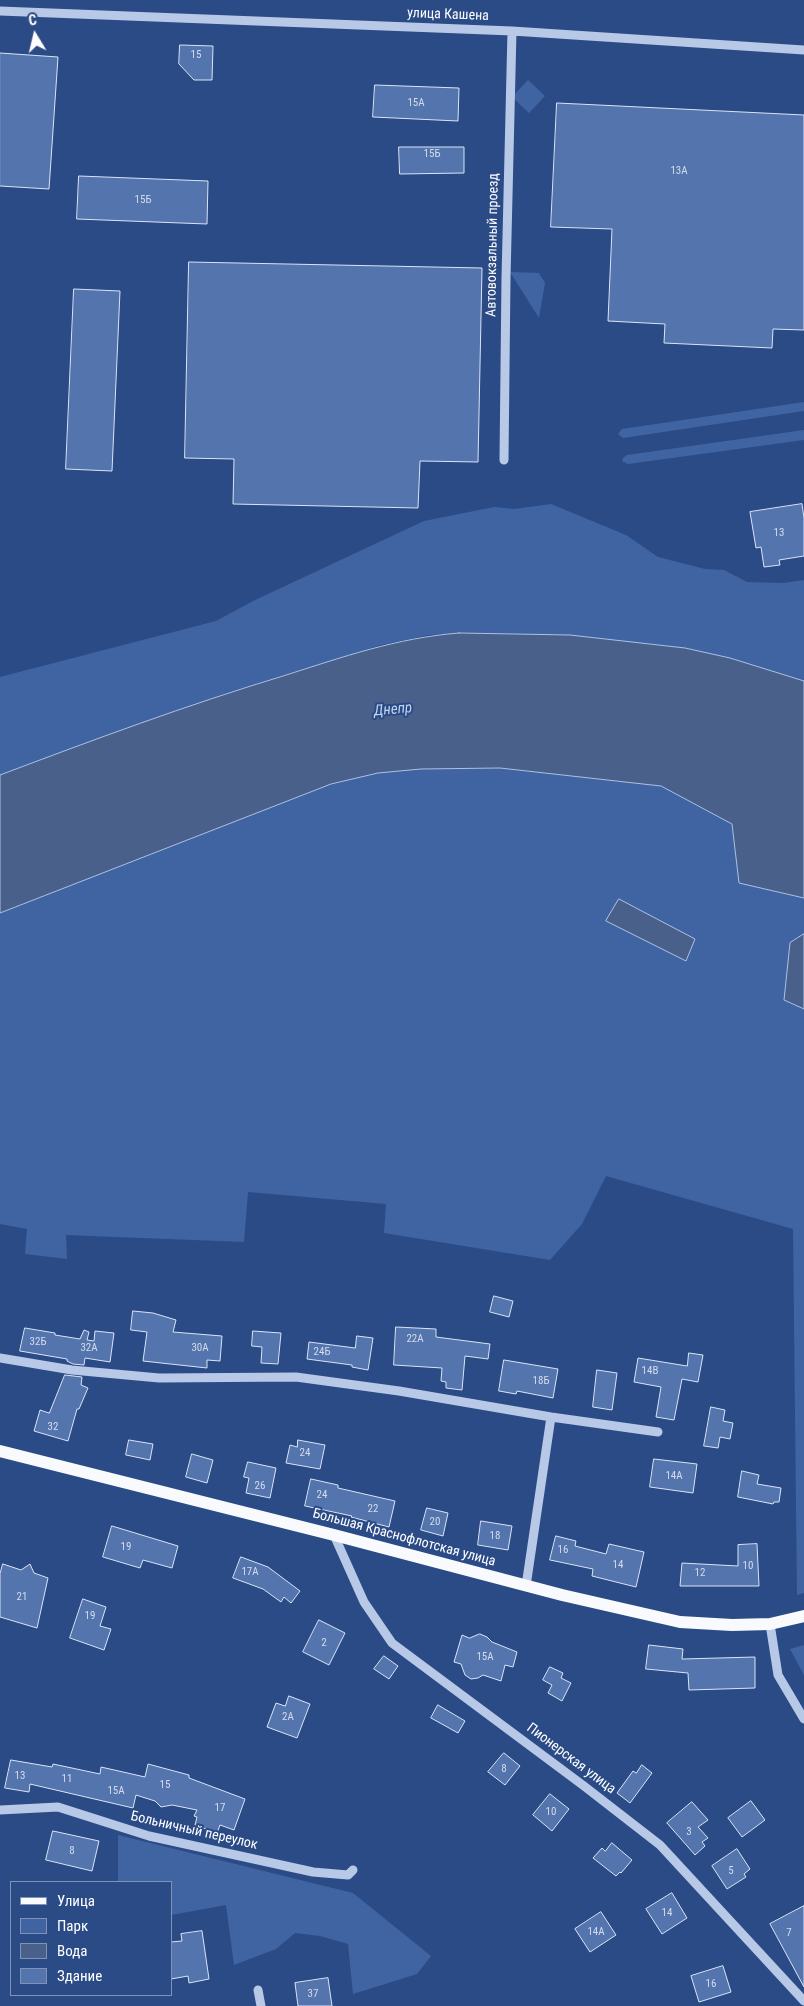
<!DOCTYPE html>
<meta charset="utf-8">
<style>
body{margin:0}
#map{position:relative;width:804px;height:2006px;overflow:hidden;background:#2b4b86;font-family:"Roboto Condensed",sans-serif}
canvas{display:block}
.legend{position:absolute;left:10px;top:1881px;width:162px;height:115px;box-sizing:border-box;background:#2b4b86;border:1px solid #8093b6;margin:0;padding:6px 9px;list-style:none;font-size:15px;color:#fff}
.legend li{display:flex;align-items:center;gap:10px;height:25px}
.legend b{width:25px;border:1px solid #8093b6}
.north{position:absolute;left:10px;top:10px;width:50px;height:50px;-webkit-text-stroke:4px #2b4b86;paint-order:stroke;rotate:351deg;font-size:14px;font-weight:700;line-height:20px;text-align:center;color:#fff}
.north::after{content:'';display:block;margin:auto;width:18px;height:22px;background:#fff;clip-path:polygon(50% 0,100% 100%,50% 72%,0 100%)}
</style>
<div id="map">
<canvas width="804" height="2006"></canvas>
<ul class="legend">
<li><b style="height:6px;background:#f8fafe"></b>Улица</li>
<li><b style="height:14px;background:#4064a2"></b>Парк</li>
<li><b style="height:14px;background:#49608a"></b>Вода</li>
<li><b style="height:14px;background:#5374ad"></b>Здание</li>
</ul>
<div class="north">С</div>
</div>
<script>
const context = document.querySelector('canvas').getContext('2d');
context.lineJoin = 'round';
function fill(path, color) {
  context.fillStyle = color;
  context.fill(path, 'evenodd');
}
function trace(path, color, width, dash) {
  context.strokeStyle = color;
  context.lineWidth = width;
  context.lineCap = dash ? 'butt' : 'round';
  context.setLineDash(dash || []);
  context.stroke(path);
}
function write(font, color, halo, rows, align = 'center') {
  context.font = font + ' "Roboto Condensed",sans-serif';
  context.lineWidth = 4;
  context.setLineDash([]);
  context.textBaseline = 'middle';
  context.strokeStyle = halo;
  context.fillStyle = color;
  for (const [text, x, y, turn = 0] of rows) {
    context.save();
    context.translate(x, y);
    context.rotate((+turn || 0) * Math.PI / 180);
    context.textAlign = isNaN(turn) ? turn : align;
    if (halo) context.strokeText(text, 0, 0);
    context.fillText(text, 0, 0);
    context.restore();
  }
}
const green = new Path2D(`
 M 528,80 L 545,96 L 529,113 L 512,97 Z
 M 510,272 L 539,273 L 545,283 L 539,318 Z
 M 804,402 L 804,411 L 623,438 L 618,434 L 622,429 Z
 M 804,430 L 804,440 L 628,464 L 622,461 L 623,458 L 627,455 Z
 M 551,504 L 626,535 L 658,557 L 705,569 L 724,570 L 747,582 L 783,583 L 804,580 L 804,681 L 730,658 L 685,648 L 570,635 L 459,633 L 429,635 L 381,645 L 227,693 L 0,775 L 0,677 L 216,621 L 253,601 L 424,521 L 494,507 L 514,509 Z
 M 500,768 L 661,786 L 732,824 L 740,883 L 804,898 L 804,934 L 790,943 L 785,999 L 804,1009 L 804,1593 L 797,1595 L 793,1229 L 606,1176 L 582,1224 L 550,1260 L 384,1233 L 386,1204 L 248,1192 L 244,1242 L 66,1235 L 67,1259 L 25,1254 L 27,1229 L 0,1224 L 0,913 L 331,784 L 378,773 L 421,769 Z
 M 804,1645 L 804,1675 L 790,1649 Z
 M 118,1835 L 353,1893 L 431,1956 L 417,1974 L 353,1994 L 348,1944 L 320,1936 L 295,1933 L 276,1949 L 234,1965 L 226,1905 L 171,1915 L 171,1882 L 118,1882 Z`);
const water = new Path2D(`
 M 459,633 L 570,635 L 685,648 L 730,658 L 804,681 L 804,898 L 739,883 L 732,824 L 661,786 L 500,768 L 421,769 L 378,773 L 331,784 L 0,913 L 0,775 C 93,740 187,705 283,676 C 343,657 396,638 459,633 Z
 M 619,899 L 695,939 L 686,961 L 606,921 Z
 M 804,934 L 804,1009 L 784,1000 L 790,943 Z`);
const building = new Path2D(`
 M 180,45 L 213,46 L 212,80 L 194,80 L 179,64 Z
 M 0,53 L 58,57 L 49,189 L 0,186 Z
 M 375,85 L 459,88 L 458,121 L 373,117 Z
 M 557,103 L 804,115 L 804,330 L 773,329 L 772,348 L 664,343 L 665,324 L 608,321 L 612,229 L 551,227 Z
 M 399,147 L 464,147 L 464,173 L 400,174 Z
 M 79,176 L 208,181 L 207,224 L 77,219 Z
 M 189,262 L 482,268 L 478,462 L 420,461 L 418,508 L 233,504 L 234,459 L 185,458 Z
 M 74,289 L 120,291 L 112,471 L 66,469 Z
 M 802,504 L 804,518 L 804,556 L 779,560 L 780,565 L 764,567 L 761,547 L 756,548 L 750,512 Z
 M 494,1296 L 513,1301 L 509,1317 L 490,1312 Z
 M 133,1311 L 153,1313 L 176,1320 L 173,1332 L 222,1336 L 220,1361 L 207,1360 L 207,1368 L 143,1361 L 147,1332 L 131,1330 Z
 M 396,1327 L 436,1329 L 436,1337 L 490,1344 L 488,1359 L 465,1356 L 462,1390 L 446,1388 L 446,1382 L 441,1381 L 442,1368 L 394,1365 Z
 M 25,1328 L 55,1333 L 55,1335 L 80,1339 L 84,1330 L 89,1332 L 87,1340 L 94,1341 L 95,1331 L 114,1333 L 110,1362 L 85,1358 L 84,1365 L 73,1364 L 67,1361 L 67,1359 L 20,1351 Z
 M 253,1331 L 281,1333 L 278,1364 L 261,1363 L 262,1347 L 252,1346 Z
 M 357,1336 L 373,1338 L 368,1370 L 352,1367 L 352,1365 L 307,1359 L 309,1342 L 355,1348 Z
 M 689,1353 L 703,1355 L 698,1382 L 682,1379 L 674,1420 L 656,1417 L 661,1387 L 634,1382 L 638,1358 L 687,1366 Z
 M 504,1360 L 558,1369 L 553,1398 L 517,1391 L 516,1394 L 499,1391 Z
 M 597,1370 L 617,1373 L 612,1410 L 593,1407 Z
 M 65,1375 L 82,1377 L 81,1385 L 88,1388 L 79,1409 L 77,1409 L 68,1441 L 34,1431 L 40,1410 L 49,1413 Z
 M 711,1407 L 725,1410 L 723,1421 L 733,1423 L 730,1439 L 720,1437 L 718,1448 L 704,1446 Z
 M 129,1440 L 153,1444 L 150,1460 L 126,1455 Z
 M 298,1440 L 325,1445 L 320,1469 L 286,1463 L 290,1445 L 297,1447 Z
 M 192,1454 L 213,1460 L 207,1483 L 186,1477 Z
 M 654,1459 L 697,1464 L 693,1493 L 650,1487 Z
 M 248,1462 L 276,1468 L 270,1498 L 246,1493 L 249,1478 L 244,1477 Z
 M 742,1471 L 759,1475 L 757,1484 L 781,1488 L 779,1502 L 774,1502 L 773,1504 L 738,1497 Z
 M 311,1479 L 338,1485 L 338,1488 L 395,1501 L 389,1527 L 351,1517 L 352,1516 L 305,1506 Z
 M 427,1508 L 448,1513 L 443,1536 L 421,1530 Z
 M 481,1521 L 512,1526 L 508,1550 L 478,1545 Z
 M 112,1526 L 178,1546 L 172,1568 L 143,1560 L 140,1568 L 103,1557 Z
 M 556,1536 L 576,1541 L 575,1546 L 606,1554 L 609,1544 L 644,1552 L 636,1587 L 592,1576 L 593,1569 L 550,1560 Z
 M 757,1544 L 759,1586 L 680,1586 L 682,1563 L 738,1566 L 738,1545 Z
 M 241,1557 L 268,1567 L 300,1591 L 291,1603 L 284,1597 L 281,1602 L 263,1589 L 233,1578 Z
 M 3,1564 L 21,1570 L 30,1564 L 34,1573 L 48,1578 L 37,1628 L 0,1617 L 0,1574 Z
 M 83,1599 L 106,1607 L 100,1626 L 111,1629 L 104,1650 L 70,1638 Z
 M 319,1620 L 345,1633 L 329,1665 L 303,1652 Z
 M 480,1634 L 487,1637 L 492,1642 L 517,1652 L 513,1667 L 505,1665 L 501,1681 L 483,1675 L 478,1678 L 471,1679 L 465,1675 L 461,1664 L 454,1662 L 462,1635 L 469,1638 Z
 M 649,1645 L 683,1649 L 682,1659 L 755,1657 L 755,1688 L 689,1690 L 688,1673 L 646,1669 Z
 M 384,1656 L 398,1666 L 389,1679 L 374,1669 Z
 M 550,1667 L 563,1673 L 561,1678 L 571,1683 L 562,1701 L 548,1693 L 552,1685 L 543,1680 Z
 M 289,1696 L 310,1704 L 297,1738 L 267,1727 L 276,1703 L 285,1706 Z
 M 438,1705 L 465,1721 L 458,1733 L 431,1718 Z
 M 504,1753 L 520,1766 L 505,1785 L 488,1772 Z
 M 11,1760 L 52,1767 L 53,1764 L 100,1774 L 101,1767 L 145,1777 L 148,1764 L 189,1775 L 189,1778 L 245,1799 L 234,1830 L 220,1825 L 217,1833 L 195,1825 L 197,1817 L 194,1816 L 197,1810 L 172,1805 L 161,1807 L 155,1801 L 136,1795 L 133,1808 L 30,1784 L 29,1792 L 5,1788 Z
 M 642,1765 L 652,1773 L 630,1803 L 617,1793 L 633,1771 L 636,1773 Z
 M 550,1794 L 569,1809 L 552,1831 L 533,1815 Z
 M 751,1801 L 765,1820 L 742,1837 L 728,1818 Z
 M 692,1802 L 708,1820 L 698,1827 L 708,1838 L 702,1842 L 705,1846 L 695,1855 L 667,1823 Z
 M 53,1831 L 99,1841 L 92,1871 L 46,1860 Z
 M 612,1843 L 632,1860 L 621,1873 L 620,1872 L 616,1876 L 593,1858 L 602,1848 L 605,1851 Z
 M 737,1849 L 750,1869 L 744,1874 L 746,1877 L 727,1889 L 712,1866 Z
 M 672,1893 L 687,1918 L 662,1934 L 646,1909 Z
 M 804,1906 L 804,1987 L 770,1924 Z
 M 601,1912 L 616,1935 L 590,1952 L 575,1929 Z
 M 202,1931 L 209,1979 L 189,1983 L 188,1976 L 171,1979 L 171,1942 L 182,1941 L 181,1934 Z
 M 723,1966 L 731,1992 L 699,2002 L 691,1976 Z
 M 328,1978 L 332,2006 L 298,2006 L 295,1983 Z`);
const minor = new Path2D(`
 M 0,11 L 512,31 L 804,50
 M 504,460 L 506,278 L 512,31
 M 0,1358 L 72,1370 L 159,1378 L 296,1377 L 399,1391 L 551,1417 L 658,1432
 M 334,1535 L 364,1602 L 392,1643 L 584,1786 L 660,1845 L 804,2001
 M 526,1586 L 551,1417
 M 770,1624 L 778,1675 L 804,1719
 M 0,1810 L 58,1807 L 149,1836 L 313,1872 L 348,1875 L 353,1870
 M 258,1990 L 261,2006`);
const major = new Path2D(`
 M 0,1451 L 334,1535 L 562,1595 L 680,1622 L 732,1625 L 770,1624 L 804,1616`);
const numberNames = [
 ["15",196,55],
 ["15А",416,103],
 ["15Б",432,154],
 ["13А",679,171],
 ["15Б",143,200],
 ["13",779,533],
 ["22А",415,1339],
 ["32Б",38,1342],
 ["32А",89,1348],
 ["30А",200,1348],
 ["24Б",322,1352],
 ["14В",650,1371],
 ["18Б",541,1381],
 ["32",53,1427],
 ["24",305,1453],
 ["14А",674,1476],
 ["26",260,1486],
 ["24",322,1495],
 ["22",373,1509],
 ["20",435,1522],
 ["18",495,1536],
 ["19",126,1547],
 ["16",563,1550],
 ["14",618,1565],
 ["10",748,1566],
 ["17А",250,1572],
 ["12",700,1573],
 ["21",22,1597],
 ["19",90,1616],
 ["2",324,1643],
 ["15А",485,1657],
 ["2А",288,1717],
 ["8",504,1769],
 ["13",20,1776],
 ["11",67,1779],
 ["15",165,1785],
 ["15А",116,1791],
 ["17",220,1808],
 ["10",551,1812],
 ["3",689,1832],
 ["8",72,1851],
 ["5",731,1871],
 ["14",667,1913],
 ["14А",596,1932],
 ["7",789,1933],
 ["16",711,1984],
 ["37",313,1994]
];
const streetNames = [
 ["улица Кашена",448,15,2],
 ["Автовокзальный проезд",493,245,-89],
 ["Большая Краснофлотская улица",404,1538,15],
 ["Пионерская улица",571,1759,37],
 ["Больничный переулок",194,1831,13]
];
const waterNames = [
 ["Днепр",393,710,-5]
];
fill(green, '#4064a2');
fill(water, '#49608a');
trace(water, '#acc2e7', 1);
fill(building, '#5374ad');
trace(building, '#dae4f6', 1);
trace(minor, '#b7c9e7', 9);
trace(major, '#f8fafe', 12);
write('11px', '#d4dcea', null, numberNames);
write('14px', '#fff', '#2b4b86', streetNames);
write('italic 15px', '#c2d3ef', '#2b4b86', waterNames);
</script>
